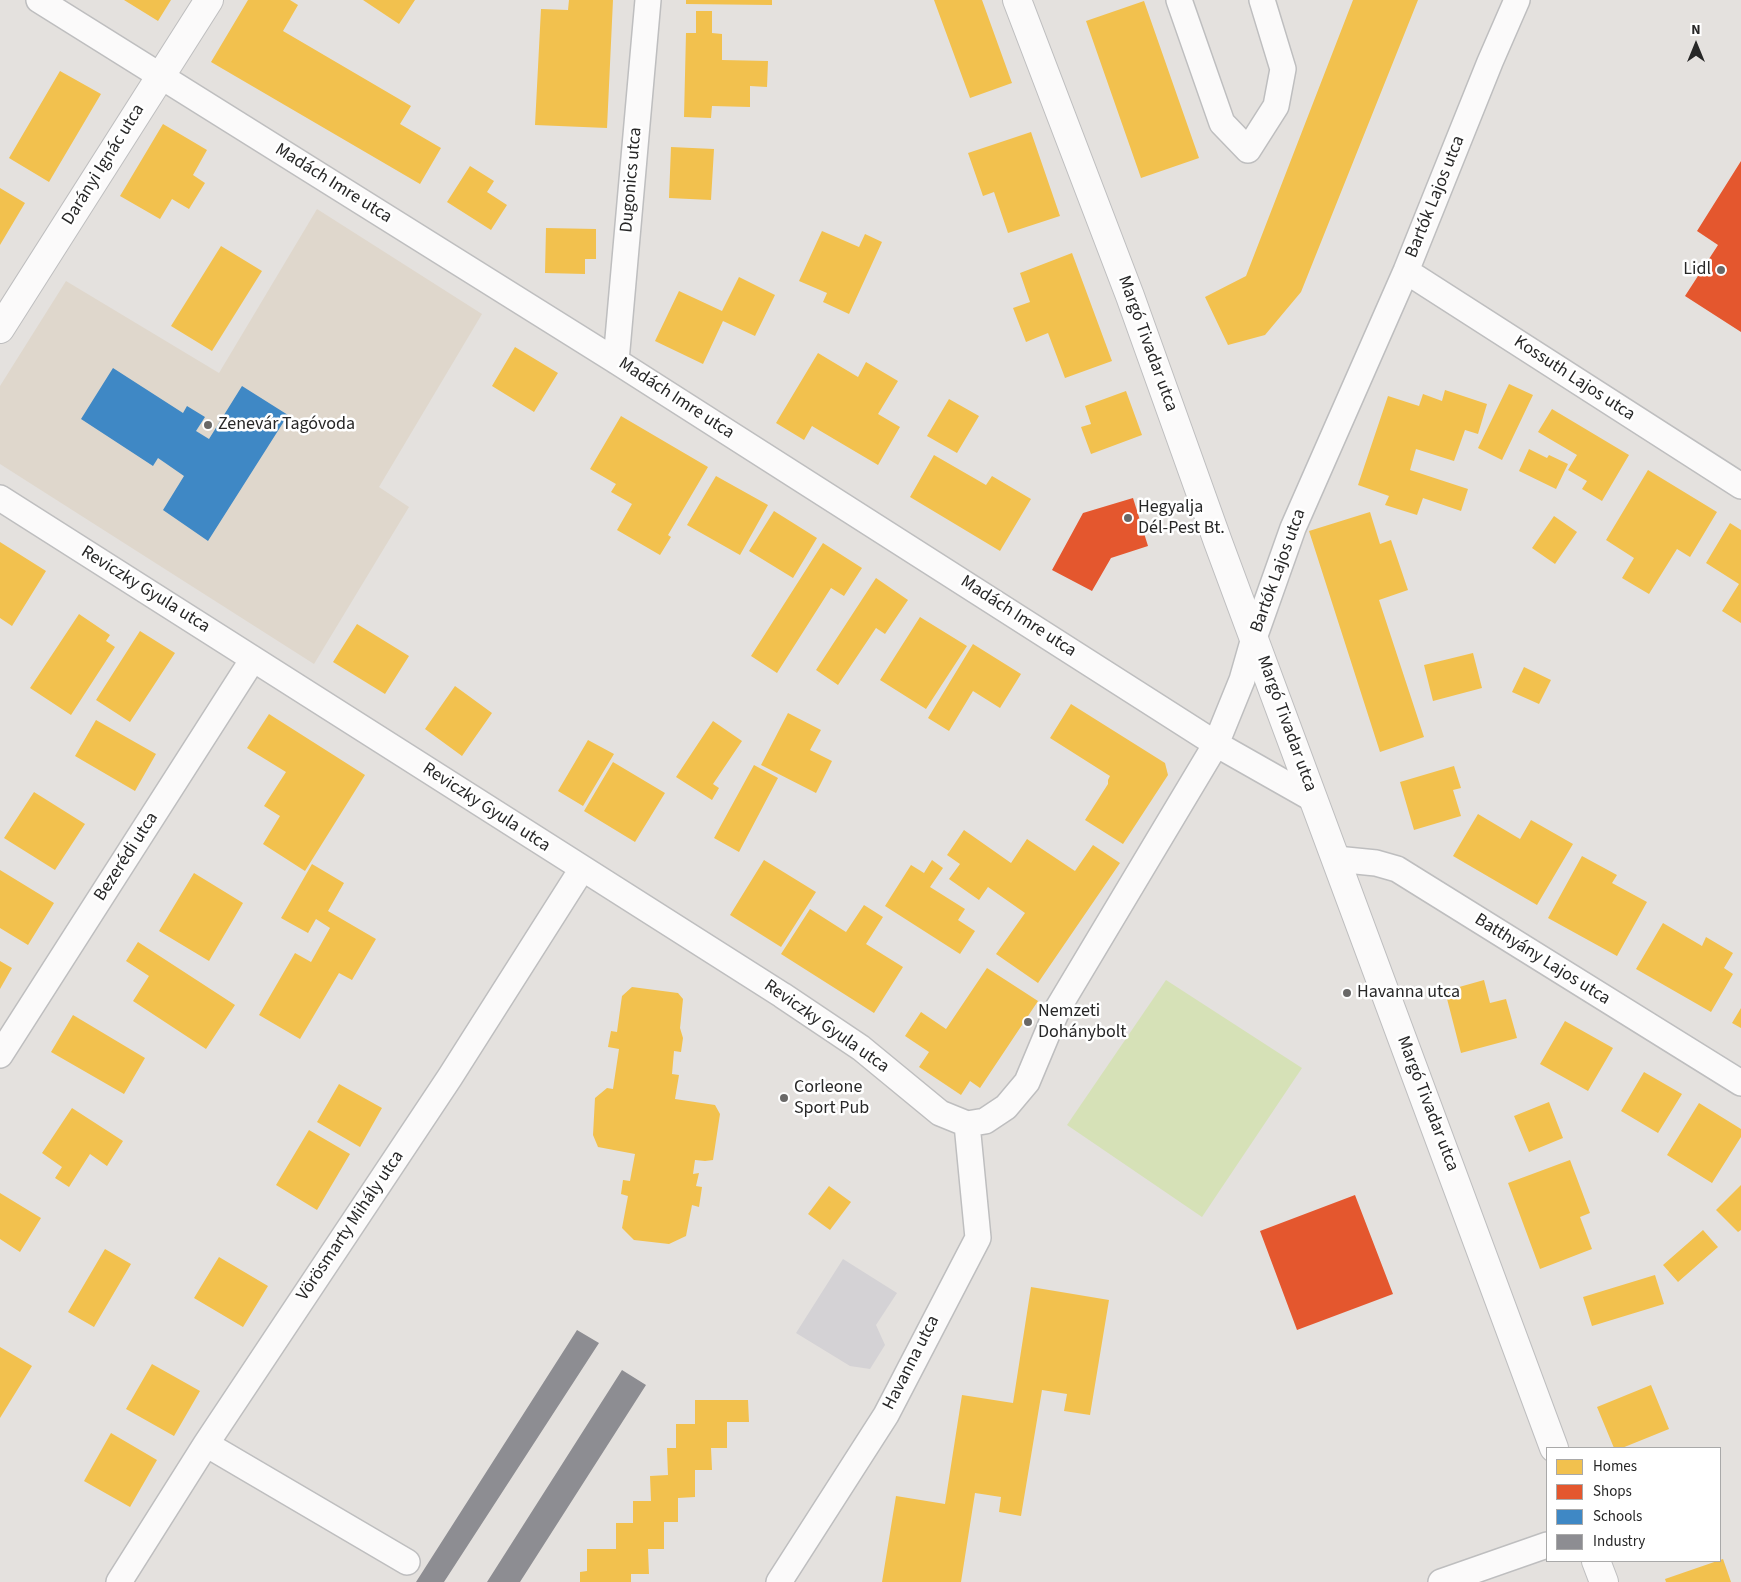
<!DOCTYPE html>
<meta charset="utf-8">
<style>
body{margin:0}
#map{position:relative;width:1741px;height:1582px;overflow:hidden;background:#e4e1de;font-family:"Source Sans 3",sans-serif}
canvas{display:block}
.legend{position:absolute;left:1546px;top:1447px;width:175px;height:115px;box-sizing:border-box;background:#fff;border:1px solid #a9a9a9;margin:0;padding:6px 9px;list-style:none;font-size:15px;color:#272727}
.legend li{display:flex;align-items:center;gap:10px;height:25px}
.legend b{width:25px;border:1px solid #a9a9a9}
.north{position:absolute;left:1671px;top:20px;width:50px;height:50px;-webkit-text-stroke:4px #fff;paint-order:stroke;rotate:0deg;font-size:14px;font-weight:700;line-height:20px;text-align:center;color:#272727}
.north::after{content:'';display:block;margin:auto;width:18px;height:22px;background:#272727;clip-path:polygon(50% 0,100% 100%,50% 72%,0 100%)}
</style>
<div id="map">
<canvas width="1741" height="1582"></canvas>
<ul class="legend">
<li><b style="height:14px;background:#f2c14e"></b>Homes</li>
<li><b style="height:14px;background:#e4572e"></b>Shops</li>
<li><b style="height:14px;background:#3f88c5"></b>Schools</li>
<li><b style="height:14px;background:#8d8d92"></b>Industry</li>
</ul>
<div class="north">N</div>
</div>
<script>
const context = document.querySelector('canvas').getContext('2d');
context.lineJoin = 'round';
function fill(path, color) {
  context.fillStyle = color;
  context.fill(path, 'evenodd');
}
function trace(path, color, width, dash) {
  context.strokeStyle = color;
  context.lineWidth = width;
  context.lineCap = dash ? 'butt' : 'round';
  context.setLineDash(dash || []);
  context.stroke(path);
}
function write(font, color, halo, rows, align = 'center') {
  context.font = font + ' "Source Sans 3",sans-serif';
  context.lineWidth = 5;
  context.setLineDash([]);
  context.textBaseline = 'middle';
  context.strokeStyle = halo;
  context.fillStyle = color;
  for (const [text, x, y, turn = 0] of rows) {
    context.save();
    context.translate(x, y);
    context.rotate((+turn || 0) * Math.PI / 180);
    context.textAlign = isNaN(turn) ? turn : align;
    if (halo) context.strokeText(text, 0, 0);
    context.fillText(text, 0, 0);
    context.restore();
  }
}
const industrial = new Path2D(`
 M 843,1259 L 897,1293 L 876,1325 L 885,1345 L 870,1369 L 850,1366 L 796,1333 Z`);
const education = new Path2D(`
 M 317,209 L 482,314 L 379,487 L 409,507 L 314,664 L 0,464 L 0,386 L 66,281 L 219,373 Z`);
const pitch = new Path2D(`
 M 1166,980 L 1302,1068 L 1202,1217 L 1067,1125 Z`);
const homes = new Path2D(`
 M 124,0 L 171,0 L 158,21 Z
 M 248,0 L 290,0 L 298,5 L 283,31 L 411,106 L 400,124 L 441,148 L 420,184 L 211,62 Z
 M 363,0 L 415,0 L 399,24 Z
 M 569,0 L 613,0 L 607,128 L 535,125 L 541,9 L 568,10 Z
 M 686,0 L 772,0 L 772,5 L 686,4 Z
 M 934,0 L 982,0 L 1012,83 L 970,98 Z
 M 1353,0 L 1418,0 L 1301,292 L 1265,335 L 1228,345 L 1205,297 L 1246,276 Z
 M 1144,1 L 1199,158 L 1141,178 L 1086,21 Z
 M 696,11 L 712,11 L 712,33 L 722,34 L 722,60 L 768,61 L 767,87 L 750,86 L 750,107 L 712,106 L 711,118 L 684,117 L 686,33 L 696,33 Z
 M 60,71 L 101,94 L 49,182 L 9,158 Z
 M 163,124 L 207,150 L 193,175 L 205,183 L 189,209 L 172,199 L 160,219 L 120,196 Z
 M 1031,132 L 1060,216 L 1008,233 L 994,192 L 983,196 L 968,153 Z
 M 671,147 L 714,149 L 711,200 L 669,198 Z
 M 470,166 L 494,181 L 487,192 L 507,205 L 491,230 L 447,202 Z
 M 0,188 L 25,203 L 0,245 Z
 M 546,228 L 596,229 L 596,259 L 585,259 L 585,274 L 545,273 Z
 M 822,231 L 859,247 L 865,234 L 882,242 L 849,314 L 823,302 L 827,293 L 799,281 Z
 M 221,246 L 262,271 L 212,351 L 171,326 Z
 M 1072,253 L 1112,361 L 1065,378 L 1048,333 L 1026,342 L 1013,308 L 1030,302 L 1020,273 Z
 M 739,277 L 775,295 L 755,336 L 723,321 L 703,364 L 655,341 L 679,291 L 722,311 Z
 M 515,347 L 558,373 L 534,412 L 492,386 Z
 M 818,353 L 858,377 L 866,362 L 898,381 L 878,414 L 900,427 L 878,465 L 812,426 L 804,440 L 776,423 Z
 M 1509,384 L 1533,395 L 1502,460 L 1478,448 Z
 M 1445,390 L 1487,404 L 1478,434 L 1465,430 L 1454,461 L 1416,449 L 1410,470 L 1468,489 L 1461,511 L 1423,498 L 1417,515 L 1385,505 L 1389,496 L 1358,485 L 1388,396 L 1419,406 L 1423,394 L 1442,401 Z
 M 1126,391 L 1142,435 L 1091,454 L 1081,427 L 1091,424 L 1085,406 Z
 M 949,399 L 979,416 L 957,453 L 927,436 Z
 M 1552,409 L 1629,455 L 1602,501 L 1582,489 L 1587,481 L 1568,470 L 1577,455 L 1538,432 Z
 M 621,416 L 708,467 L 668,535 L 671,537 L 660,555 L 617,530 L 632,504 L 611,492 L 616,484 L 590,469 Z
 M 1529,449 L 1547,458 L 1549,455 L 1568,464 L 1556,489 L 1519,471 Z
 M 934,455 L 986,485 L 992,476 L 1031,499 L 1000,551 L 910,497 Z
 M 1648,470 L 1717,512 L 1690,557 L 1677,549 L 1649,594 L 1622,578 L 1634,558 L 1606,540 Z
 M 716,476 L 768,505 L 740,555 L 687,525 Z
 M 774,511 L 817,538 L 793,578 L 749,551 Z
 M 1370,512 L 1380,544 L 1391,540 L 1408,590 L 1379,600 L 1424,737 L 1380,752 L 1309,531 Z
 M 1554,516 L 1577,532 L 1555,564 L 1532,548 Z
 M 1730,523 L 1741,530 L 1741,623 L 1722,611 L 1739,584 L 1706,563 Z
 M 0,542 L 46,571 L 12,626 L 0,618 Z
 M 823,543 L 862,568 L 844,596 L 831,588 L 777,673 L 751,656 Z
 M 876,578 L 908,600 L 885,634 L 876,628 L 838,685 L 816,670 Z
 M 79,614 L 110,635 L 106,641 L 115,647 L 71,715 L 30,688 Z
 M 920,617 L 967,646 L 926,709 L 880,680 Z
 M 357,624 L 409,656 L 385,694 L 333,662 Z
 M 140,631 L 175,653 L 130,722 L 96,700 Z
 M 973,644 L 1021,674 L 1000,708 L 973,691 L 949,731 L 928,718 Z
 M 1473,653 L 1482,688 L 1433,701 L 1424,665 Z
 M 1524,667 L 1551,680 L 1539,704 L 1512,692 Z
 M 455,686 L 492,713 L 462,756 L 425,729 Z
 M 1071,704 L 1165,763 L 1168,775 L 1123,844 L 1085,820 L 1108,784 L 1108,780 L 1110,776 L 1050,738 Z
 M 788,713 L 821,730 L 810,750 L 832,761 L 816,793 L 761,765 Z
 M 269,714 L 365,775 L 305,871 L 263,844 L 280,816 L 264,806 L 286,772 L 247,748 Z
 M 96,720 L 156,754 L 135,791 L 75,756 Z
 M 713,721 L 742,741 L 713,784 L 719,788 L 712,800 L 676,777 Z
 M 588,740 L 614,754 L 583,806 L 558,791 Z
 M 613,762 L 665,793 L 635,842 L 584,811 Z
 M 754,765 L 778,778 L 739,852 L 714,838 Z
 M 1454,766 L 1461,788 L 1453,790 L 1461,816 L 1414,830 L 1400,782 Z
 M 34,792 L 85,824 L 55,870 L 4,838 Z
 M 1478,814 L 1520,839 L 1531,820 L 1573,844 L 1537,905 L 1453,856 Z
 M 964,830 L 1011,863 L 1027,839 L 1075,871 L 1093,845 L 1120,863 L 1038,983 L 996,954 L 1025,913 L 988,887 L 979,900 L 949,879 L 960,864 L 947,855 Z
 M 1582,856 L 1617,875 L 1612,883 L 1647,902 L 1617,956 L 1548,918 Z
 M 764,860 L 816,892 L 781,947 L 730,915 Z
 M 932,860 L 943,868 L 930,887 L 965,909 L 958,920 L 975,931 L 960,954 L 885,906 L 911,865 L 924,873 Z
 M 312,864 L 344,883 L 328,911 L 376,939 L 352,980 L 339,973 L 300,1039 L 259,1015 L 295,953 L 311,962 L 330,928 L 316,919 L 308,933 L 281,918 Z
 M 0,870 L 54,903 L 28,945 L 0,928 Z
 M 194,873 L 243,903 L 209,961 L 159,931 Z
 M 864,905 L 883,917 L 866,944 L 903,967 L 874,1013 L 781,954 L 810,909 L 846,932 Z
 M 1663,923 L 1702,946 L 1706,937 L 1733,953 L 1724,968 L 1733,974 L 1711,1012 L 1636,969 Z
 M 138,942 L 235,1005 L 206,1049 L 133,1001 L 149,976 L 126,961 Z
 M 0,961 L 12,968 L 0,989 Z
 M 987,968 L 1038,1001 L 980,1088 L 970,1081 L 961,1095 L 919,1067 L 929,1052 L 905,1036 L 921,1012 L 946,1029 Z
 M 1484,980 L 1490,1003 L 1506,999 L 1517,1038 L 1461,1053 L 1445,991 Z
 M 632,987 L 678,993 L 683,999 L 680,1028 L 683,1038 L 681,1052 L 674,1051 L 672,1074 L 679,1075 L 675,1099 L 715,1105 L 720,1114 L 713,1160 L 705,1161 L 695,1160 L 693,1174 L 699,1173 L 696,1186 L 702,1187 L 699,1207 L 692,1205 L 686,1236 L 669,1244 L 634,1240 L 622,1228 L 628,1196 L 621,1194 L 623,1180 L 630,1181 L 635,1154 L 598,1147 L 593,1135 L 595,1098 L 607,1088 L 613,1089 L 619,1049 L 608,1047 L 611,1031 L 617,1032 L 622,996 Z
 M 1741,1008 L 1741,1028 L 1732,1023 Z
 M 73,1015 L 145,1058 L 124,1094 L 51,1052 Z
 M 1565,1021 L 1613,1048 L 1588,1091 L 1540,1064 Z
 M 1644,1072 L 1682,1094 L 1658,1133 L 1621,1111 Z
 M 339,1084 L 382,1108 L 360,1147 L 317,1122 Z
 M 1549,1102 L 1563,1138 L 1529,1152 L 1514,1116 Z
 M 1699,1103 L 1741,1129 L 1741,1137 L 1712,1183 L 1667,1155 Z
 M 72,1108 L 123,1141 L 107,1166 L 90,1154 L 69,1187 L 55,1178 L 62,1167 L 42,1153 Z
 M 309,1130 L 350,1154 L 317,1210 L 276,1185 Z
 M 1570,1160 L 1590,1213 L 1580,1217 L 1592,1249 L 1540,1269 L 1508,1183 Z
 M 1741,1185 L 1741,1230 L 1738,1232 L 1716,1210 Z
 M 829,1186 L 851,1202 L 830,1230 L 808,1214 Z
 M 0,1193 L 41,1218 L 20,1252 L 0,1239 Z
 M 1703,1230 L 1718,1247 L 1678,1282 L 1663,1265 Z
 M 105,1249 L 131,1264 L 94,1327 L 68,1312 Z
 M 219,1257 L 268,1286 L 243,1327 L 194,1298 Z
 M 1655,1275 L 1664,1304 L 1592,1326 L 1583,1297 Z
 M 1031,1287 L 1109,1300 L 1090,1415 L 1064,1411 L 1067,1394 L 1042,1390 L 1021,1516 L 999,1512 L 1001,1497 L 975,1493 L 961,1582 L 882,1582 L 896,1496 L 945,1504 L 962,1395 L 1013,1403 Z
 M 0,1347 L 32,1366 L 0,1418 Z
 M 152,1364 L 200,1391 L 174,1436 L 126,1409 Z
 M 1651,1385 L 1669,1429 L 1622,1448 L 1614,1448 L 1597,1407 Z
 M 695,1400 L 748,1400 L 749,1422 L 727,1422 L 727,1448 L 711,1448 L 712,1470 L 695,1470 L 695,1497 L 678,1498 L 678,1522 L 664,1522 L 664,1549 L 648,1549 L 649,1574 L 631,1574 L 631,1582 L 580,1582 L 580,1572 L 587,1571 L 587,1549 L 616,1549 L 616,1523 L 633,1523 L 633,1501 L 651,1501 L 650,1476 L 668,1475 L 667,1448 L 676,1448 L 676,1424 L 695,1424 Z
 M 111,1433 L 157,1460 L 130,1507 L 84,1481 Z
 M 1723,1559 L 1731,1582 L 1666,1582 L 1665,1579 Z`);
const shops = new Path2D(`
 M 1741,161 L 1741,332 L 1685,296 L 1718,245 L 1697,231 Z
 M 1133,498 L 1148,546 L 1111,558 L 1092,591 L 1052,570 L 1083,513 Z
 M 1355,1195 L 1393,1294 L 1297,1330 L 1260,1231 Z`);
const schools = new Path2D(`
 M 113,368 L 183,413 L 187,406 L 205,417 L 196,431 L 209,439 L 242,386 L 288,415 L 208,541 L 163,510 L 184,476 L 158,458 L 153,466 L 81,419 Z`);
const industry = new Path2D(`
 M 577,1330 L 599,1343 L 444,1582 L 416,1582 Z
 M 622,1370 L 646,1385 L 520,1582 L 487,1582 Z`);
const minor = new Path2D(`
 M 39,0 L 616,361 L 1216,744 L 1313,799
 M 1179,0 L 1222,123 L 1248,150 L 1276,106 L 1283,69 L 1262,0
 M 1406,271 L 1741,486
 M 616,361 L 648,0
 M 0,498 L 782,995 L 861,1048 L 940,1113 L 967,1124 L 985,1121 L 1006,1107 L 1027,1082 L 1058,1008 L 1216,744 L 1242,680 L 1254,638 L 1293,528 L 1406,271 L 1490,62 L 1517,0
 M 1336,859 L 1376,863 L 1397,869 L 1741,1083
 M 0,1055 L 253,659
 M 206,1444 L 407,1562
 M 119,1582 L 206,1444 L 450,1077 L 582,869
 M 779,1582 L 886,1415 L 978,1238 L 967,1124
 M 1441,1582 L 1547,1545`);
const tertiary = new Path2D(`
 M 1017,0 L 1130,296 L 1218,542 L 1554,1448
 M 0,329 L 209,0
 M 1596,1561 L 1604,1582`);
const markers = [
 [1721,270,5,"#696867"],
 [208,425,5,"#696867"],
 [1128,518,5,"#696867"],
 [1347,993,5,"#696867"],
 [1028,1022,5,"#696867"],
 [784,1098,5,"#696867"]
];
const streetNames = [
 ["Darányi Ignác utca",104,165,-58],
 ["Dugonics utca",632,180,-85],
 ["Madách Imre utca",333,184,32],
 ["Bartók Lajos utca",1436,197,-68],
 ["Margó Tivadar utca",1147,344,70],
 ["Kossuth Lajos utca",1574,379,33],
 ["Madách Imre utca",676,399,33],
 ["Bartók Lajos utca",1279,571,-70],
 ["Reviczky Gyula utca",145,590,32],
 ["Madách Imre utca",1018,617,33],
 ["Margó Tivadar utca",1286,724,70],
 ["Reviczky Gyula utca",486,808,33],
 ["Bezerédi utca",127,857,-57],
 ["Batthyány Lajos utca",1542,960,32],
 ["Reviczky Gyula utca",826,1027,35],
 ["Margó Tivadar utca",1427,1104,69],
 ["Vörösmarty Mihály utca",351,1226,-56],
 ["Havanna utca",912,1363,-63]
];
const poiNames = [
 ["Lidl",1711,270,"right"],
 ["Zenevár Tagóvoda",218,425],
 ["Hegyalja",1138,508],
 ["Dél-Pest Bt.",1138,529],
 ["Havanna utca",1357,993],
 ["Nemzeti",1038,1012],
 ["Dohánybolt",1038,1033],
 ["Corleone",794,1088],
 ["Sport Pub",794,1109]
];
fill(industrial, '#d4d2d5');
fill(education, '#dfd7cc');
fill(pitch, '#d6e1b7');
fill(homes, '#f2c14e');
fill(shops, '#e4572e');
fill(schools, '#3f88c5');
fill(industry, '#8d8d92');
trace(minor, '#bebebf', 28);
trace(tertiary, '#bebebf', 30);
trace(minor, '#fbfafa', 25);
trace(tertiary, '#fbfafa', 28);
for (const [x, y, r, color] of markers) {
  const dot = new Path2D();
  dot.arc(x, y, r, 0, 2 * Math.PI);
  context.fillStyle = color;
  context.fill(dot);
  trace(dot, '#fff', 2);
}
write('18px', '#272727', '#fff', streetNames);
write('18px', '#272727', '#fff', poiNames, 'left');
</script>
